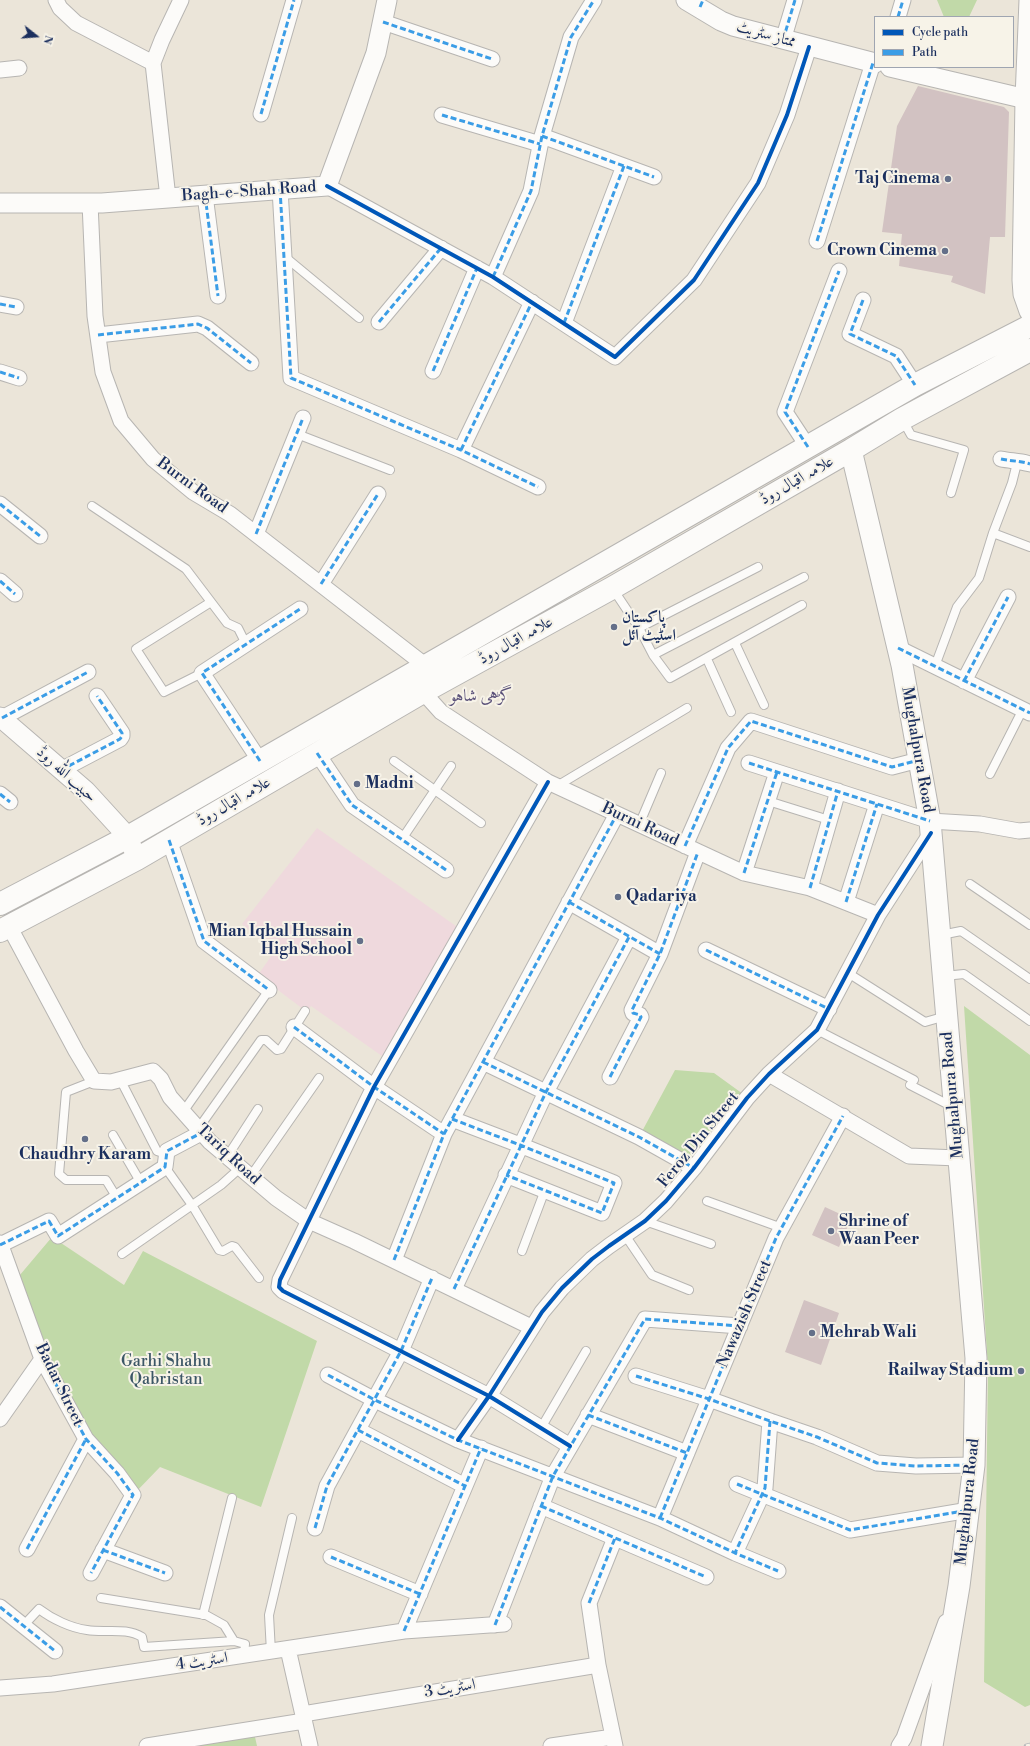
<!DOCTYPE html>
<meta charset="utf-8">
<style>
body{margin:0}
#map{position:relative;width:1030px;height:1746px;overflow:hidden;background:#ebe5d9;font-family:"Libre Bodoni",serif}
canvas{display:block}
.legend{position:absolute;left:874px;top:16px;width:140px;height:52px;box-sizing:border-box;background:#f7f3e8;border:1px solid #9fa5b1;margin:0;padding:5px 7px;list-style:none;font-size:12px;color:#1b2f5e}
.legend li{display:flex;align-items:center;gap:8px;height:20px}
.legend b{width:20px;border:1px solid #9fa5b1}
.north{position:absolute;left:16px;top:16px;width:40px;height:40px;-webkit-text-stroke:3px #f7f3e8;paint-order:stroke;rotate:107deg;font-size:11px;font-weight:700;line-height:16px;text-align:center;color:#1b2f5e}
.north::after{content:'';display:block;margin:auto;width:14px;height:18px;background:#1b2f5e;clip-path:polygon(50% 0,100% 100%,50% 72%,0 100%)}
</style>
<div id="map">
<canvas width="1030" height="1746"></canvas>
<ul class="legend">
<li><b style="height:5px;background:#0057b8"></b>Cycle path</li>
<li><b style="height:5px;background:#3b9de6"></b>Path</li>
</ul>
<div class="north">N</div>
</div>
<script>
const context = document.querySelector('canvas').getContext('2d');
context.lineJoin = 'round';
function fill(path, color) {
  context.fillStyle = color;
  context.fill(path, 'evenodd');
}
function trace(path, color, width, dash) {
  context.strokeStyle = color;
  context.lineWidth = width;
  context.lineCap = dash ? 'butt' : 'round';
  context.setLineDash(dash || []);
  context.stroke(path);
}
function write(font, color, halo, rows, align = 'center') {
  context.font = font + ' "Libre Bodoni",Amiri,serif';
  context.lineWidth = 4;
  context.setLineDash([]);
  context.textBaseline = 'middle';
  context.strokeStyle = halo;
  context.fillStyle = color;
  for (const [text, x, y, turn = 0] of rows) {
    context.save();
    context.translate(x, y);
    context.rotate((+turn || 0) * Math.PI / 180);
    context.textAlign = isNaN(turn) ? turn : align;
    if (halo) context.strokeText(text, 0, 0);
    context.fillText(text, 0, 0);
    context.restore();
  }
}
const built = new Path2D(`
 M 317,828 L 463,931 L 389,1061 L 311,1006 L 307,1012 L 258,975 L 274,952 L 242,924 Z`);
const green = new Path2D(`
 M 937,0 L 977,0 L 969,17 L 944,17 Z
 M 964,1006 L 1030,1055 L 1030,1705 L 1025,1707 L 984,1682 L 988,1368 Z
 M 675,1070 L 714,1073 L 743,1094 L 694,1168 L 639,1137 Z
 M 52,1237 L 124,1285 L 143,1251 L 317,1341 L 261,1507 L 160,1467 L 133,1495 L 86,1439 L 14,1282 Z
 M 253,1728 L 257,1746 L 147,1746 Z`);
const building = new Path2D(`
 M 918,86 L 1004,107 L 1009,112 L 1005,237 L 990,237 L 985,294 L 951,282 L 953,276 L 899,266 L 902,234 L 882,232 L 897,126 Z
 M 825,1207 L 851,1219 L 839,1247 L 812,1235 Z
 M 804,1300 L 839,1313 L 821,1365 L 785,1352 Z`);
const service = new Path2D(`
 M 284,256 L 359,318
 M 902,419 L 911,435 L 964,450 L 951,493
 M 297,434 L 390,470
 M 92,506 L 186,569 L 227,623 L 238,628 L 246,644
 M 993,533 L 1030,547
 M 613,589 L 639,628 L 653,655 L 670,678 L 802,605
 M 639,628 L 758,567
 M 735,643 L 764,705
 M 653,655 L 804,577
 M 707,659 L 731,712
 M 935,666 L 957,607 L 979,578 L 993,533 L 1012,483 L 1017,463
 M 202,673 L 164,692 L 136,649 L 211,602
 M 394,761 L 481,823
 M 990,774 L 1023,709
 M 557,786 L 687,708
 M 768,801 L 829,820
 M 639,825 L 661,773
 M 402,839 L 451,766
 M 970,884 L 1030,925
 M 941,935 L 961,931 L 1030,979
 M 848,973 L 925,1022 L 946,1016
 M 944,976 L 964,974 L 1030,1021
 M 817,1030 L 914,1080 L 910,1085 L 953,1107
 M 120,1079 L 157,1151 L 166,1154
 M 94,1081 L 66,1092 L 59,1174 L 66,1180 L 106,1180 L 117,1198
 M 183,1112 L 269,990
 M 198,1129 L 261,1040 L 266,1040 L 277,1050 L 281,1049 L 305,1011
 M 113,1135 L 141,1183
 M 227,1157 L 258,1109
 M 165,1167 L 192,1205 L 219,1250 L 223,1251 L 232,1246 L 235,1247 L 259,1278
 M 250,1177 L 319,1078
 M 707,1201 L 782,1228
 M 645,1221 L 711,1244
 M 625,1235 L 652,1275 L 689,1290
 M 522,1251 L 545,1190
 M 122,1254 L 221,1185 L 240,1168
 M 541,1428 L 586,1351
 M 101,1598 L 206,1615 L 224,1625 L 234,1641
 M 203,1615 L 232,1498
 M 23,1626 L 39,1609 C 52,1619 71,1628 87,1630 C 106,1633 126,1627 142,1637 L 144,1647 L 234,1641 L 245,1644 L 244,1656
 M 271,1652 L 269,1615 L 292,1518`);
const minor = new Path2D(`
 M 56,0 L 60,8 L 76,23 L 153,63
 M 898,17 L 903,0
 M 383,22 L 492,59
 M 783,40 L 795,0
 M 0,70 L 19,68
 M 261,114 L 294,0
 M 442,115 L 540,144
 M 542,136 L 654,177
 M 327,186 L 493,277 L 615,357 L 694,280 L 758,183 L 787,115 L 809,47
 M 280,189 L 291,378 L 461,450 L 538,487
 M 205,195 L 218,296
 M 168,198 L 153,63 L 162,40 L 181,0
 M 90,203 L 95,316 L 103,372 L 121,421 L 153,459 L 193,492 L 230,514 L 426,666
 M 817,241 L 873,63
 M 493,277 L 531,191 L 542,136 L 571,37 L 594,0
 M 863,300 L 850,334 L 896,356 L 915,385
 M 0,304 L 16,307
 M 379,322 L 441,248
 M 564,323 L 624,166
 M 98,335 L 198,324 L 207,328 L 251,363
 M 433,371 L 477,268
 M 0,372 L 19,378
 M 808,447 L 785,412 L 839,271
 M 461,450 L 532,302
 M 1001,459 C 1011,461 1021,461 1030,464
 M 0,504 L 40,536
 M 256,534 L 303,418
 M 0,581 L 15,594
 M 321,584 L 378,494
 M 898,648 L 1030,713
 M 964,681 L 1008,597
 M 423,692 L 441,712 L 548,782 L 744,873 L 810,888 L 878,915
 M 2,718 L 88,672
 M 317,753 L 352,805 L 446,870
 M 260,761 L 202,673 L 300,609
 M 749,763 L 930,821 L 980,824 L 1019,831 L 1030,830
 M 61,770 L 120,739 L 122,736 L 122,733 L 97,696
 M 548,782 L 374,1087 L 280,1280 L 279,1287 L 283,1291 L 489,1396 L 570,1446
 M 0,794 L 10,802
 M 169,840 L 204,941 L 269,990
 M 685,846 L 728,748 L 751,721 L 892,767 L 919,760
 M 744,873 L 777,772
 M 810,888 L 838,791
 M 569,902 L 660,954
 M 846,902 L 877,804
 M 9,926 L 76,1051 L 94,1081 L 111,1082 L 153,1071 L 161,1079 L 170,1097 L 210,1142 L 276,1198 L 309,1221 L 354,1241 L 531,1327
 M 706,950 L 829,1009
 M 294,1027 L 374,1087 L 444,1134
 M 483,1062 L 639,1137 L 694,1168
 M 769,1074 L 909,1156 L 958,1158
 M 610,1077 L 641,1017 L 640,1015 L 633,1013 L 632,1010 L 660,954 L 698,852
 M 452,1119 L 520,1145 L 614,1183 L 602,1213 L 506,1175
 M 0,1243 L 42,1359 L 86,1439 L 117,1473 L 133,1495 L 91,1573
 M 0,1245 L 49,1221 L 58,1236 L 165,1167 L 167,1151 L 201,1133
 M 394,1260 L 444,1134 L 617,814
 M 454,1289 L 546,1092 L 629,937
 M 328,1375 L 375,1400 L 458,1440 L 660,1518 L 735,1553
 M 636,1376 L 709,1399 L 770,1421 L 817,1437 L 877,1463 L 916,1466 L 974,1465
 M 588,1415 L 687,1453
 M 0,1419 L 42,1359
 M 770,1421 L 765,1488 L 735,1553 L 778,1571
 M 358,1430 L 465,1486
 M 458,1440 L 489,1396 L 542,1312 L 562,1288 L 592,1259 L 609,1246 L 645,1221 L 666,1201 L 694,1168 L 747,1098 L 769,1074 L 817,1030 L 878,915 L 931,833
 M 737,1484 L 850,1530 L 969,1510
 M 541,1506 L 706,1577
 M 660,1518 L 776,1238 L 843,1116
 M 315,1528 L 327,1486 L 401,1351 L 432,1278
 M 27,1549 L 86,1439
 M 103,1550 L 165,1573
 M 331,1557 L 420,1594
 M 0,1607 L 55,1651
 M 495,1625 L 553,1476 L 645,1319 L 740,1326
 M 404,1631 L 481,1448
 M 288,1649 L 310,1746
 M 0,1688 L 53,1684 L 404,1631 L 504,1624
 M 303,1714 L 598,1665
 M 147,1746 L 304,1721
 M 551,1746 L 613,1737
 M 615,1746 L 598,1665 L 589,1603 L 615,1538
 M 899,1746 L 904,1738 L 946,1622`);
const tertiary = new Path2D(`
 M 686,0 L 721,21 L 733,26 L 875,63
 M 890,67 L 1026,99
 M 0,203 L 102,203 L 327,186 L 376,53 L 387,0
 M 0,717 L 86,791 L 128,837 L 137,859`);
const secondary = new Path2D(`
 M 1030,0 L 1026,99 L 1023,280 L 1024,294 L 1030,311
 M 851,450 L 902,665 L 930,821 L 976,1358 L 974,1465 L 959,1586 L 932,1746`);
const primary = new Path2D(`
 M 0,904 L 128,837 L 915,385 L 1030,326
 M 0,931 L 137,859 L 423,692 L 612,588 L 851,450 L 902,419 L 1030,350`);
const rail = new Path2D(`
 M 1026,1746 L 1030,1745`);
const quiet = new Path2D(`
 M 700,7 L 703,0
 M 898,17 L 903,0
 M 383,22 L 492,59
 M 783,40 L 795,0
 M 261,114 L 294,0
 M 442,115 L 540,144
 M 542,136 L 654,177
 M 280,189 L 291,378 L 461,450 L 538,487
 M 205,195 L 218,296
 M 817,241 L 873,63
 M 493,277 L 531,191 L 542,136 L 571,37 L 594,0
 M 863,300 L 850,334 L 896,356 L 915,385
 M 0,304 L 16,307
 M 379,322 L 441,248
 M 564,323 L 624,166
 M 98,335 L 198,324 L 207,328 L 251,363
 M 433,371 L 477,268
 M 0,372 L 19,378
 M 808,447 L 785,412 L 839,271
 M 461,450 L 532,302
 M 1001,459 C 1011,461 1021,461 1030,464
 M 0,504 L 40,536
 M 256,534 L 303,418
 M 0,581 L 15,594
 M 321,584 L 378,494
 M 898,648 L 1030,713
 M 964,681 L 1008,597
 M 2,718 L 88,672
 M 317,753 L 352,805 L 446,870
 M 260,761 L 202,673 L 300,609
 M 749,763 L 930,821
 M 61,770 L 120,739 L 122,736 L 122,733 L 97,696
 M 0,794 L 10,802
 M 169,840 L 204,941 L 269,990
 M 685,846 L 728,748 L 751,721 L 892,767 L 919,760
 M 744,873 L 777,772
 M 810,888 L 838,791
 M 569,902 L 660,954
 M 846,902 L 877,804
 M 706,950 L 829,1009
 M 294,1027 L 374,1087 L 444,1134
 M 483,1062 L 639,1137 L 694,1168
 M 610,1077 L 641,1017 L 640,1015 L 633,1013 L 632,1010 L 660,954 L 698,852
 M 452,1119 L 520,1145 L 614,1183 L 602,1213 L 506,1175
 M 0,1245 L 49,1221 L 58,1236 L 165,1167 L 167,1151 L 201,1133
 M 394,1260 L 444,1134 L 617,814
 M 454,1289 L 546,1092 L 629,937
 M 42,1359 L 86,1439 L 117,1473 L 133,1495 L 91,1573
 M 328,1375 L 375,1400 L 458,1440 L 660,1518 L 735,1553
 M 636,1376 L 709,1399 L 770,1421 L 817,1437 L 877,1463 L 916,1466 L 974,1465
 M 588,1415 L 687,1453
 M 770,1421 L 765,1488 L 735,1553 L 778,1571
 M 358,1430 L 465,1486
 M 737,1484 L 850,1530 L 969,1510
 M 541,1506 L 706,1577
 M 660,1518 L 776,1238 L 843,1116
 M 315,1528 L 327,1486 L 401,1351 L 432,1278
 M 27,1549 L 86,1439
 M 103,1550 L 165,1573
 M 331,1557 L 420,1594
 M 589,1603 L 615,1538
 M 0,1607 L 55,1651
 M 495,1625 L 553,1476 L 645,1319 L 740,1326
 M 404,1631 L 481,1448`);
const cycleway = new Path2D(`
 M 327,186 L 493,277 L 615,357 L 694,280 L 758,183 L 787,115 L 809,47
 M 548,782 L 374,1087 L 280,1280 L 279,1287 L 283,1291 L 489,1396 L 570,1446
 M 458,1440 L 489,1396 L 542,1312 L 562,1288 L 592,1259 L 609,1246 L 645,1221 L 666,1201 L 694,1168 L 747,1098 L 769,1074 L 817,1030 L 878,915 L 931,833`);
const markers = [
 [948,179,4,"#646f89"],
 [945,251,4,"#646f89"],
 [614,627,4,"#646f89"],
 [357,784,4,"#646f89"],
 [618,897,4,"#646f89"],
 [360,941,4,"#646f89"],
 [85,1139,4,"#646f89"],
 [831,1231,4,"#646f89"],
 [812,1333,4,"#646f89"],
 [1021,1371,4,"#646f89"]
];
const streetNames = [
 ["ممتاز سٹریٹ",766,35,16],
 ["Bagh-e-Shah Road",249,192,-4],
 ["علامہ اقبال روڈ",797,481,-30],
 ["Burni Road",192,486,36],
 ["علامہ اقبال روڈ",516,641,-29],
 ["Mughalpura Road",917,750,80],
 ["حبیب اللہ روڈ",66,775,42],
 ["علامہ اقبال روڈ",234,802,-30],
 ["Burni Road",640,825,25],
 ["Mughalpura Road",953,1095,-95],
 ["Feroz Din Street",699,1140,-51],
 ["Tariq Road",228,1155,43],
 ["Nawazish Street",745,1314,-67],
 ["Badar Street",59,1385,64],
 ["Mughalpura Road",968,1502,-84],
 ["اسٹریٹ 4",202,1662,-8],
 ["اسٹریٹ 3",450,1689,-9]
];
const poiNames = [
 ["Taj Cinema",940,179,"right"],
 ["Crown Cinema",937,251,"right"],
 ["پاکستان",622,618],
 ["اسٹیٹ آئل",622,636],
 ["Madni",365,784],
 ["Qadariya",626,897],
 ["Mian Iqbal Hussain",352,932,"right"],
 ["High School",352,950,"right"],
 ["Chaudhry Karam",85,1155,"center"],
 ["Shrine of",839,1222],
 ["Waan Peer",839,1240],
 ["Mehrab Wali",820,1333],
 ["Railway Stadium",1013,1371,"right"]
];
const parkNames = [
 ["Garhi Shahu",166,1362],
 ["Qabristan",166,1380]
];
const neighbourhoodNames = [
 ["گڑہی شاہو",481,697]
];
fill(built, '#efd9dd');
fill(green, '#c1d9a8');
fill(building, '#d2c2c2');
trace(service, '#b7b5b2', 10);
trace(minor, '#b7b5b2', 17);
trace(tertiary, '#b7b5b2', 21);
trace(secondary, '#b7b5b2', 23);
trace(primary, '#b7b5b2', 24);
trace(service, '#fcfbf9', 8);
trace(minor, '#fcfbf9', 15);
trace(tertiary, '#fcfbf9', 19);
trace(secondary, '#fcfbf9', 21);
trace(primary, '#fcfbf9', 22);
trace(rail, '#b6b8bb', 4.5);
trace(rail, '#f7f3e8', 3, [9]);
trace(quiet, '#3b9de6', 3, [6, 3]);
trace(cycleway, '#0057b8', 4);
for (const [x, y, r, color] of markers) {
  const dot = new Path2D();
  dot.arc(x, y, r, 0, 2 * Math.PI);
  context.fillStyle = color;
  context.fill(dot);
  trace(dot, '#f7f3e8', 1.5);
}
write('16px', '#1b2f5e', '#f7f3e8', streetNames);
write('bold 16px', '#1b2f5e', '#f7f3e8', poiNames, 'left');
write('16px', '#3c5766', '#f7f3e8', parkNames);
write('17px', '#5b527a', '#f7f3e8', neighbourhoodNames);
</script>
